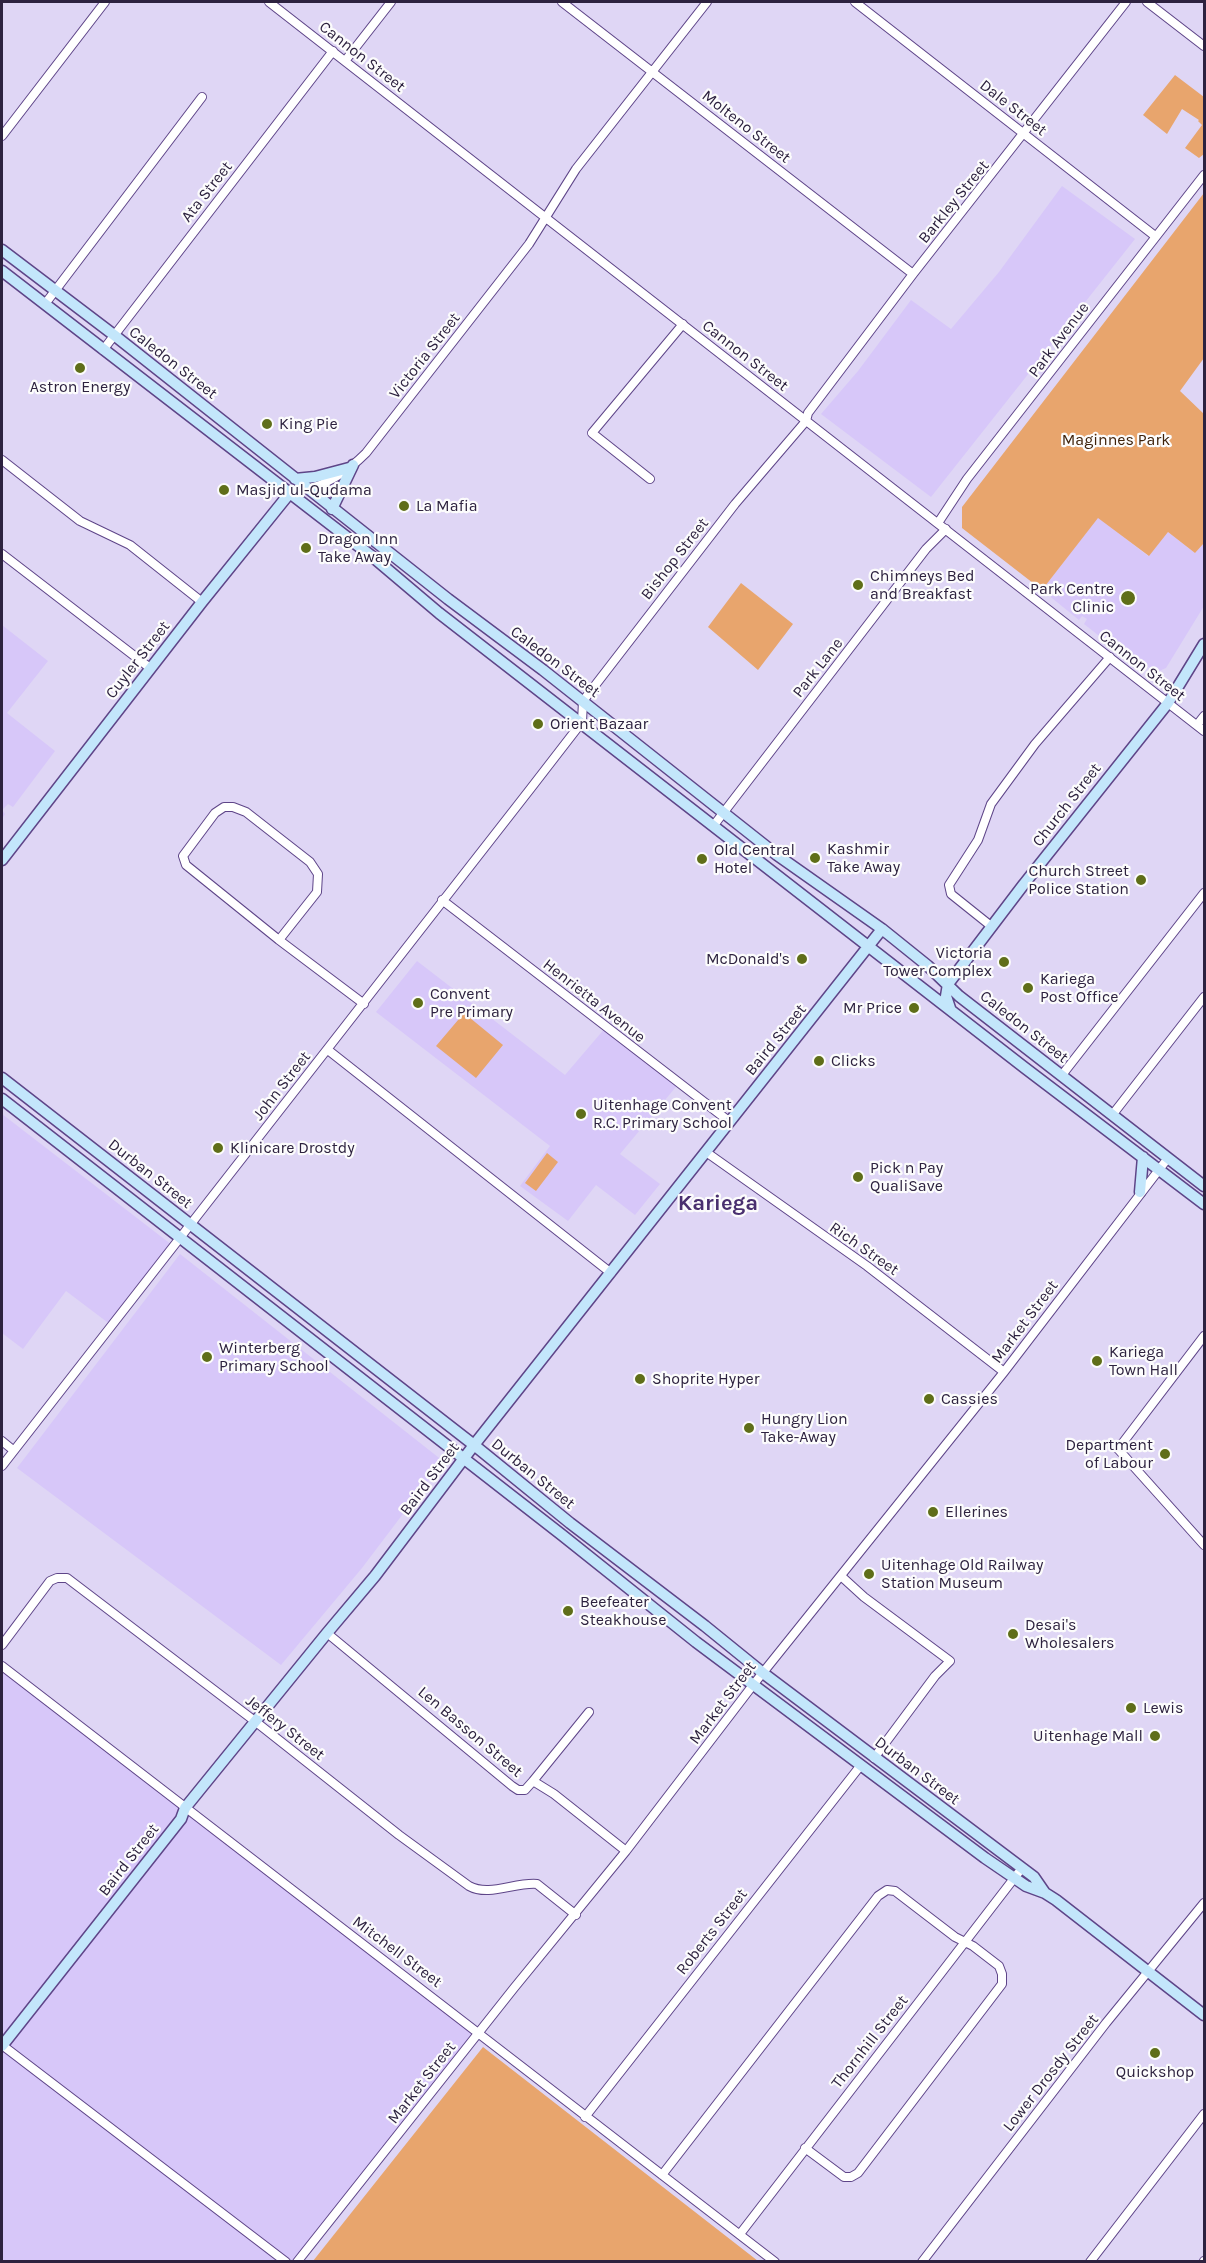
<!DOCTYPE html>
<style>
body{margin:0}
#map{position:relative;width:1206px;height:2263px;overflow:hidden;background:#dfd6f5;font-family:Karla,sans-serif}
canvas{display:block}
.frame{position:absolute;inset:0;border:3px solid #2d223f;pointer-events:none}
</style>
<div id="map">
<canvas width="1206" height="2263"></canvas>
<div class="frame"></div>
</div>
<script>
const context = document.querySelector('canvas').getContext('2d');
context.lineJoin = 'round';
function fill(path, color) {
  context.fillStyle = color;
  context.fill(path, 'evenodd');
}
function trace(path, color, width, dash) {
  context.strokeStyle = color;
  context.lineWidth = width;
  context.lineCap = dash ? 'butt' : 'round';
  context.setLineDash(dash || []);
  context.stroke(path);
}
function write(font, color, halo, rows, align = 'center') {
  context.font = font + ' Karla,sans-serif';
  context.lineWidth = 4.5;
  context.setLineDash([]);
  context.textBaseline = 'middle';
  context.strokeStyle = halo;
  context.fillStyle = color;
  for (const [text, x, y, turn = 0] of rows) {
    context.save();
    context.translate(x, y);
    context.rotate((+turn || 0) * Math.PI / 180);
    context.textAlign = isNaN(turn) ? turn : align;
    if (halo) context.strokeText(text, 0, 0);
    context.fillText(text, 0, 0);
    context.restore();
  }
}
const built = new Path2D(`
 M 1062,186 L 1135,239 L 931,497 L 821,414 L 858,371 L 911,300 L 951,329 L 999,272 Z
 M 1098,517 L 1148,556 L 1168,532 L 1195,553 L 1204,543 L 1204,606 L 1166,668 L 1159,671 L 1152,670 L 1145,664 L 1141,669 L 1084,624 L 1087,619 L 1082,616 L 1079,620 L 1042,590 Z
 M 2,625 L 48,661 L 7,713 L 55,751 L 13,807 L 8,804 L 2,810 L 5,814 L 2,819 Z
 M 417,961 L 565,1075 L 606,1027 L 680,1082 L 620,1154 L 660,1184 L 635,1215 L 596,1185 L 568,1221 L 520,1186 L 550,1146 L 376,1012 Z
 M 2,1114 L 172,1245 L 111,1325 L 66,1291 L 23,1349 L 2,1333 Z
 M 180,1254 L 443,1461 L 362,1568 L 281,1665 L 17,1468 Z
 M 2,1670 L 480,2032 L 297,2261 L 2,2261 Z`);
const green = new Path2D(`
 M 1175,75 L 1204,97 L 1204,154 L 1199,158 L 1185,148 L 1202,125 L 1198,121 L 1199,120 L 1182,109 L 1167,134 L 1143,115 Z
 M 1204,193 L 1204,358 L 1180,391 L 1204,414 L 1204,543 L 1195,553 L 1168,532 L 1149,556 L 1098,518 L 1042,590 L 962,528 L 962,507 Z
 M 741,583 L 793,624 L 758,670 L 708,627 Z
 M 464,1013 L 503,1045 L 476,1078 L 436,1046 Z
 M 547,1153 L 558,1162 L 536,1191 L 525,1183 Z
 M 483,2047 L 758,2261 L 313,2261 Z`);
const street = new Path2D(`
 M 269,2 L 1204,731
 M 562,2 L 913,274
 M 855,2 L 1155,236
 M 1147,2 L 1204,46
 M 345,61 L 391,2
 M 2,136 L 105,2
 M 45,304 L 202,97
 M 103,350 L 333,51
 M 2,460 L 80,521 L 130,545 L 202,602
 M 650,479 L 592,433 L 683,324
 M 306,489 C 330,484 349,470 366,453 L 529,244 L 576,169 L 707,2
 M 938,523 L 967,479 L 1204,175
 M 2,554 L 150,668
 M 1197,725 L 1204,716
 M 714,825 L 926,549 L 946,529
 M 442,900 L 730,1122
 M 991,926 L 951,894 L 949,885 L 978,840 L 991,804 L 1035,744 L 1110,657
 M 279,940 L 317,892 L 318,874 L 310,862 L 246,812 L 233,807 L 224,807 L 215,813 L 183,856 L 186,865 L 279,940 L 364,1004
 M 328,1050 L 611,1273
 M 1062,1075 L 1204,893
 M 1113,1114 L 1204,997
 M 706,1152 L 867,1266 L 1004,1372
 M 1204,1336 L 1118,1449 L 1204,1545
 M 2,1441 L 13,1450
 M 2,1466 L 531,788 L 582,722 L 583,701 L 735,504 L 806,421 L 808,413 L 913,274 L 1126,2
 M 841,1576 L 864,1597 L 950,1661 L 935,1676 L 874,1758
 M 327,1633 L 512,1786 L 518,1790 L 525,1790 L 533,1781 L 554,1794 L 626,1851
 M 2,1645 L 50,1581 L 57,1578 L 67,1578 L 256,1722 L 399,1835 L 469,1886 C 489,1897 515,1882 537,1884 L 576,1915
 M 2,1666 C 259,1865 518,2062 775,2262
 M 533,1781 L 589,1712
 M 2,2045 L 286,2262
 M 585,2117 L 861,1765
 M 662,2175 L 878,1896 L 887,1890 L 895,1891 L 955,1937 L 973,1946 L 999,1966 L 1002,1974 L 1002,1984 L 858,2173 L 851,2177 L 844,2177 L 805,2148
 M 740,2234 L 1022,1868
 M 297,2262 L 514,1988 L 626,1851 L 753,1685 L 1004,1372 L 1168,1158
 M 922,2262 L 1106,2023 L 1204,1903
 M 1090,2262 L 1204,2114
 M 1204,2262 L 1204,2261`);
const secondary = new Path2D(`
 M 2,250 L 114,335 L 448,599 L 543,670 L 777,855 L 882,929 L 928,966 L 959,996 L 1204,1186
 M 2,271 L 374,558 L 439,613 L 1025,1068 L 1204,1204
 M 295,479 L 315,477 L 349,468
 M 332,509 L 353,465
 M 2,860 L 202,602 L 289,494 L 294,492
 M 950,1008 L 946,996 L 948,984 L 1024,884 L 1168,703 L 1204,644
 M 2,1078 L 474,1445 L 570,1523 L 705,1626 L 763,1673 L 1034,1877 L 1045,1893
 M 2,1099 L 562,1535 L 696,1642 L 985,1858 L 1026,1886 L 1045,1893 L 1056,1900 L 1204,2015
 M 1140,1192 L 1143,1157
 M 2,2046 L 181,1819 L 185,1808 L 327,1633 L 375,1576 L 474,1445 L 882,929`);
const markers = [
 [80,368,6,"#5f6e19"],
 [267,424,6,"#5f6e19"],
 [224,490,6,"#5f6e19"],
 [404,506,6,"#5f6e19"],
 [306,548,6,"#5f6e19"],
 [858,585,6,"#5f6e19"],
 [1128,598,8,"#5f6e19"],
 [538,724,6,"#5f6e19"],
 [815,858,6,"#5f6e19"],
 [702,859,6,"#5f6e19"],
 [1141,880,6,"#5f6e19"],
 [802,959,6,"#5f6e19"],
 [1004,962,6,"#5f6e19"],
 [1028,988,6,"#5f6e19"],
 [418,1003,6,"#5f6e19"],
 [914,1008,6,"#5f6e19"],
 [819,1061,6,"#5f6e19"],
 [581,1114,6,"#5f6e19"],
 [218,1148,6,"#5f6e19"],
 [858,1177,6,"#5f6e19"],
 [207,1357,6,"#5f6e19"],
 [1097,1361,6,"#5f6e19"],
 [640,1379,6,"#5f6e19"],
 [929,1399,6,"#5f6e19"],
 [749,1428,6,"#5f6e19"],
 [1165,1454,6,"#5f6e19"],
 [933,1512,6,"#5f6e19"],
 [869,1574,6,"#5f6e19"],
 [568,1611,6,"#5f6e19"],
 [1013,1634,6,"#5f6e19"],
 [1131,1708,6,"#5f6e19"],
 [1155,1736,6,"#5f6e19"],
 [1155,2053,6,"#5f6e19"]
];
const streetNames = [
 ["Cannon Street",362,57,38],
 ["Dale Street",1013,108,38],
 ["Molteno Street",746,127,38],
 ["Ata Street",207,192,-52],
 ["Barkley Street",954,202,-51],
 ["Park Avenue",1059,340,-53],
 ["Victoria Street",425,356,-52],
 ["Cannon Street",745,356,38],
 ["Caledon Street",173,363,38],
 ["Bishop Street",675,559,-52],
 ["Cuyler Street",138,660,-52],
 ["Caledon Street",555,662,37],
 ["Cannon Street",1142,666,38],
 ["Park Lane",818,668,-52],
 ["Church Street",1067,805,-52],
 ["Henrietta Avenue",594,1001,38],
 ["Caledon Street",1024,1027,38],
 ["Baird Street",776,1040,-51],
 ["John Street",282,1086,-52],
 ["Durban Street",150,1174,38],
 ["Rich Street",864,1249,35],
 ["Market Street",1025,1322,-53],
 ["Durban Street",533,1474,39],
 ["Baird Street",430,1479,-53],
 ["Market Street",723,1703,-53],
 ["Jeffery Street",285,1728,38],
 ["Len Basson Street",470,1732,40],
 ["Durban Street",917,1771,37],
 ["Baird Street",129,1860,-52],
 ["Roberts Street",712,1932,-52],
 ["Mitchell Street",397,1952,37],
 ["Thornhill Street",870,2042,-52],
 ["Lower Drosdy Street",1051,2073,-52],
 ["Market Street",422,2083,-52]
];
const poiNames = [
 ["Astron Energy",80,387,"center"],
 ["King Pie",279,424],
 ["Masjid ul-Qudama",236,490],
 ["La Mafia",416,506],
 ["Dragon Inn",318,539],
 ["Take Away",318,557],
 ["Chimneys Bed",870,576],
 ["and Breakfast",870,594],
 ["Park Centre",1114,589,"right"],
 ["Clinic",1114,607,"right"],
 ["Orient Bazaar",550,724],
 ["Kashmir",827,849],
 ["Take Away",827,867],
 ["Old Central",714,850],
 ["Hotel",714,868],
 ["Church Street",1129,871,"right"],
 ["Police Station",1129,889,"right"],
 ["Victoria",992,953,"right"],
 ["Tower Complex",992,971,"right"],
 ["McDonald's",790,959,"right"],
 ["Kariega",1040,979],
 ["Post Office",1040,997],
 ["Convent",430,994],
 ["Pre Primary",430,1012],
 ["Mr Price",902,1008,"right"],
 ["Clicks",831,1061],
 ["Uitenhage Convent",593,1105],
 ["R.C. Primary School",593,1123],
 ["Klinicare Drostdy",230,1148],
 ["Pick n Pay",870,1168],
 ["QualiSave",870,1186],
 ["Winterberg",219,1348],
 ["Primary School",219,1366],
 ["Kariega",1109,1352],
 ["Town Hall",1109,1370],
 ["Shoprite Hyper",652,1379],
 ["Cassies",941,1399],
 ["Hungry Lion",761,1419],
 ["Take-Away",761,1437],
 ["Department",1153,1445,"right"],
 ["of Labour",1153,1463,"right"],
 ["Ellerines",945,1512],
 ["Uitenhage Old Railway",881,1565],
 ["Station Museum",881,1583],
 ["Beefeater",580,1602],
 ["Steakhouse",580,1620],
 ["Desai's",1025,1625],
 ["Wholesalers",1025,1643],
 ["Lewis",1143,1708],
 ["Uitenhage Mall",1143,1736,"right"],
 ["Quickshop",1155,2072,"center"]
];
const parkNames = [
 ["Maginnes Park",1116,440]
];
const districtNames = [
 ["Kariega",718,1204]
];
fill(built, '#d7c7f9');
fill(green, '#e8a56d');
trace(street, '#5e4588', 10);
trace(secondary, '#5e4588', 13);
trace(street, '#fff', 8);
trace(secondary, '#c3e6fb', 10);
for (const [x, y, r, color] of markers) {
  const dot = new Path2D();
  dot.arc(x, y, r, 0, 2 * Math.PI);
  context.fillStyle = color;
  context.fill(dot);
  trace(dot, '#fcfcfc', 2);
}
write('16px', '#2d223f', '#fcfcfc', streetNames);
write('16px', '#2d223f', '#fcfcfc', poiNames, 'left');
write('16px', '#3e220a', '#fcfcfc', parkNames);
write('bold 22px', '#492f6f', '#fcfcfc', districtNames);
</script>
